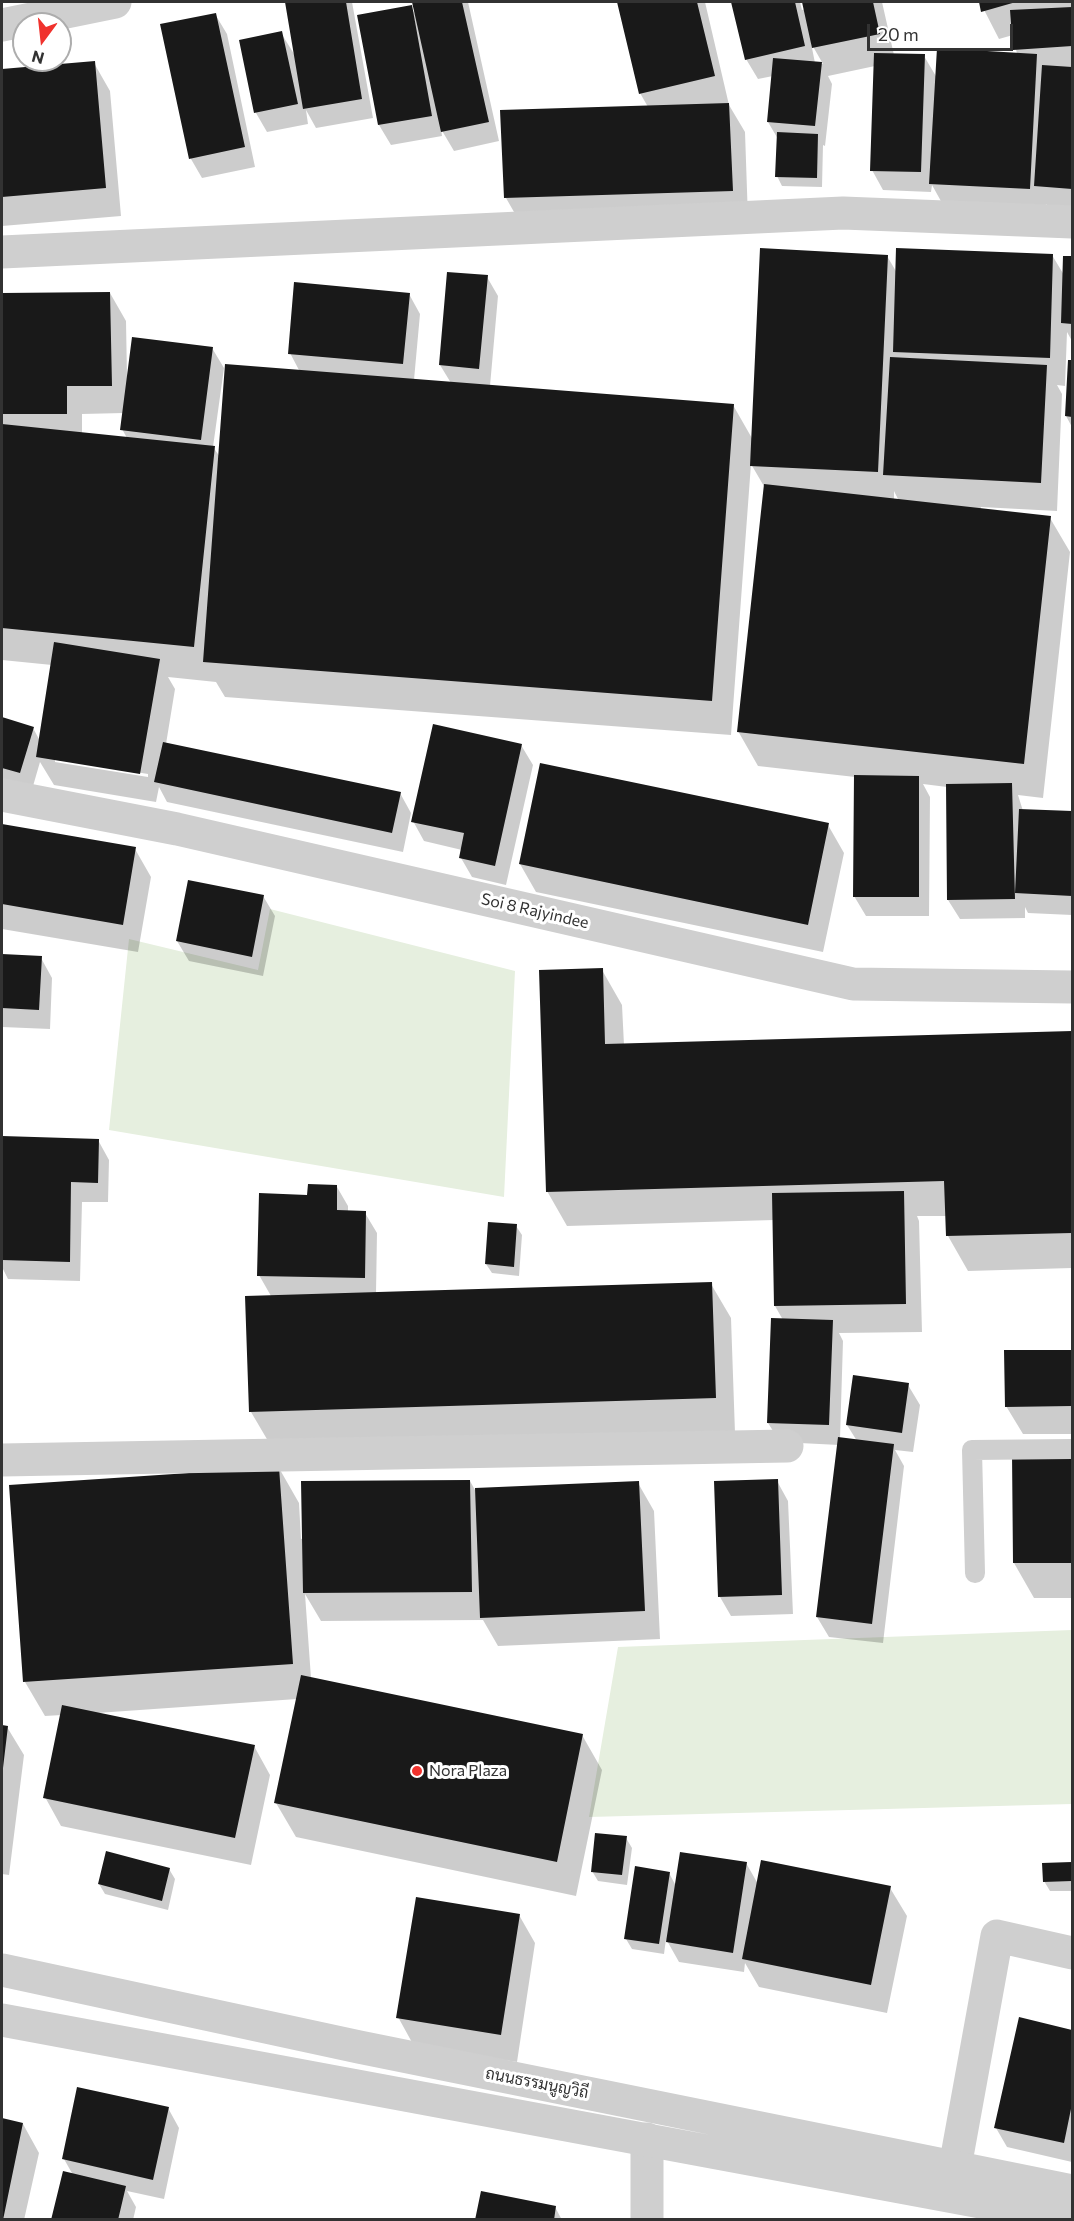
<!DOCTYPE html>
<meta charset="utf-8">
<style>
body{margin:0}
#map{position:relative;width:1074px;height:2221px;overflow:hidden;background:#fff;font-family:Commissioner,sans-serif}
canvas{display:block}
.frame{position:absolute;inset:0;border:3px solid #323232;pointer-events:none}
.north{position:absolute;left:12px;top:12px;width:60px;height:60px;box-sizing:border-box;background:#fff;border:2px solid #adadad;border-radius:50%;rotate:195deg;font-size:16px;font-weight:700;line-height:24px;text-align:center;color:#323232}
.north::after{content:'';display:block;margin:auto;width:21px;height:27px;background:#f0322d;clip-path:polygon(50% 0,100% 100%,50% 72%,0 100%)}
.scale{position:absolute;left:867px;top:24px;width:146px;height:27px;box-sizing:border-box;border:3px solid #323232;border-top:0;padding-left:8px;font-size:18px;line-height:21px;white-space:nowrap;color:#323232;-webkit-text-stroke:4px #fff;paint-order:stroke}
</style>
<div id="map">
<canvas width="1074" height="2221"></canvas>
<div class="frame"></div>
<div class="north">N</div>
<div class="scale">20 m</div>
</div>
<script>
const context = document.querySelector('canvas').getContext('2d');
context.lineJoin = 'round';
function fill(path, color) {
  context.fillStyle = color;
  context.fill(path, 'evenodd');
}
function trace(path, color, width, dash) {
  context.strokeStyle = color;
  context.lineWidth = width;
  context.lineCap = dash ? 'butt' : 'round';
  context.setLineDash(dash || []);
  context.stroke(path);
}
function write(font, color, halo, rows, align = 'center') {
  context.font = font + ' Commissioner,Sarabun,sans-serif';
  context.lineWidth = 6;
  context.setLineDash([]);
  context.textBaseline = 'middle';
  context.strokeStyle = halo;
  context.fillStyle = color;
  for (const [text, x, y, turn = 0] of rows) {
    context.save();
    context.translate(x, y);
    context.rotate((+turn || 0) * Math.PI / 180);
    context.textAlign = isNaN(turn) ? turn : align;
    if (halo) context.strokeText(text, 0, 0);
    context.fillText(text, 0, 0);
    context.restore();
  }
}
const green = new Path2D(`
 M 270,909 L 515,971 L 504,1197 L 109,1130 L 129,939 L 258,970 Z
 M 1072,1630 L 1072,1804 L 589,1817 L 618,1647 Z`);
const shadow = new Path2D(`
 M 286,2 L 352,2 L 373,118 L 316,128 L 306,110 L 308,124 L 267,132 L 256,113 L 281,33 L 296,57 Z
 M 414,2 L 468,2 L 499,141 L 454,151 L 441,129 L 442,136 L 391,145 L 379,125 L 359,16 L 411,7 L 416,16 Z
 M 618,2 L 705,2 L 729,105 L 745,132 L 748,219 L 522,226 L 506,198 L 502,111 L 648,107 L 640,93 Z
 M 733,2 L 800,2 L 802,10 L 805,9 L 803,2 L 882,2 L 894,55 L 924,56 L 937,78 L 1017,54 L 1013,35 L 999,39 L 980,2 L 1072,2 L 1072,215 L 1052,214 L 1046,204 L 1045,217 L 947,212 L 932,185 L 931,192 L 883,190 L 872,170 L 875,66 L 828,76 L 832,84 L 825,146 L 823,145 L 822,187 L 782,186 L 777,176 L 778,139 L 768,122 L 773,76 L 758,79 L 746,59 ZM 811,43 L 823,64 L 815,63 Z
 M 215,14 L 227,34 L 255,167 L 202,178 L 191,159 L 162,25 Z
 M 94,63 L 110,91 L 121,216 L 2,226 L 2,71 Z
 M 1052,255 L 1064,275 L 1064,257 L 1072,257 L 1072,341 L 1067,332 L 1065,386 L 1057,385 L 1062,394 L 1057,511 L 981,507 L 980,510 L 1050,518 L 1070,552 L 1043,798 L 1018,795 L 1023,811 L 1072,813 L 1072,915 L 1028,913 L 1025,907 L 1025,918 L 960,919 L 948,900 L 947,787 L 923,784 L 930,797 L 929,916 L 866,916 L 854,896 L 855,777 L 758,766 L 738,731 L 765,488 L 751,464 L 731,735 L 225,697 L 216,682 L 168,677 L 175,689 L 166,744 L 400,793 L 411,813 L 403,852 L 167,802 L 159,787 L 156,802 L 54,785 L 40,762 L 31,793 L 2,784 L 2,719 L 33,728 L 40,741 L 52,665 L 2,660 L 2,294 L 110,293 L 126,321 L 127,377 L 212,348 L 224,368 L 213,447 L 220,457 L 300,372 L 290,353 L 409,294 L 420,314 L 414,380 L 451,383 L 440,365 L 448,273 L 487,277 L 498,296 L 490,386 L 733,405 L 753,440 L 887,256 L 897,273 ZM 124,413 L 122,429 L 127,438 L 82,434 L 82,414 ZM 894,491 L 899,501 L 894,500 ZM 55,759 L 148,774 L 148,777 L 55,762 Z
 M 1070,361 L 1072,361 L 1072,427 L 1066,416 Z
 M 521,745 L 533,765 L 506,885 L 472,877 L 461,858 L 462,850 L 424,841 L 413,821 Z
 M 828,825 L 844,853 L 823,952 L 536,892 L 520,864 Z
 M 2,826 L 135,849 L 151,877 L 138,952 L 2,929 Z
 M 263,896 L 275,916 L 263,976 L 189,961 L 177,941 Z
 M 2,956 L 41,958 L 52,978 L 50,1029 L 2,1027 Z
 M 602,970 L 622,1005 L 624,1045 L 1072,1032 L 1072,1268 L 968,1271 L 948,1236 L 947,1216 L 917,1216 L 919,1221 L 922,1332 L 839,1333 L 843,1341 L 840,1439 L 857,1441 L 847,1425 L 908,1385 L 920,1405 L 913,1452 L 895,1450 L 904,1466 L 883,1643 L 829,1637 L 817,1617 L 839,1445 L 780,1442 L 768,1423 L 783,1320 L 775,1306 L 774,1220 L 567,1226 L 547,1191 Z
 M 2,1138 L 98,1140 L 109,1160 L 108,1202 L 82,1202 L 80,1281 L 8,1279 L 2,1267 Z
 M 337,1187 L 348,1206 L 348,1212 L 365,1213 L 377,1233 L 376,1293 L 711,1284 L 731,1318 L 735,1433 L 271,1446 L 251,1412 L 271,1296 L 259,1275 L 309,1196 Z
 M 516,1226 L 522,1235 L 519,1276 L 492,1273 L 486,1264 Z
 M 1072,1351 L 1072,1434 L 1023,1434 L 1006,1406 L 1006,1352 Z
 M 1072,1455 L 1072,1598 L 1034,1598 L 1014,1563 Z
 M 279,1468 L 299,1503 L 301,1539 L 470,1481 L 475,1490 L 638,1483 L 654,1511 L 660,1639 L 498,1646 L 483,1620 L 321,1621 L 305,1594 L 311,1678 L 582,1735 L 602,1770 L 576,1896 L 296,1837 L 276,1803 L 297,1699 L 97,1713 L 254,1746 L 270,1775 L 251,1865 L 61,1826 L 45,1797 L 62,1715 L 45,1716 L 25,1682 Z
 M 777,1481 L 788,1501 L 793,1614 L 731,1616 L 720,1597 Z
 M 2,1726 L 7,1727 L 24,1755 L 9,1875 L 2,1874 Z
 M 626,1838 L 632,1848 L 627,1885 L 598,1881 L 592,1871 Z
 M 746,1863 L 758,1884 L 890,1888 L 907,1916 L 887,2013 L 759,1987 L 745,1963 L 744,1972 L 679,1962 L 666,1939 L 664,1954 L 632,1949 L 626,1939 L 669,1873 L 676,1886 Z
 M 1072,1864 L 1072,1891 L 1050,1891 L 1044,1881 L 1043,1865 Z
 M 169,1869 L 175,1879 L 168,1910 L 105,1894 L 99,1884 Z
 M 519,1915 L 535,1943 L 517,2062 L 414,2046 L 398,2017 Z
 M 1020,2019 L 1072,2031 L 1072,2162 L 1007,2147 L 996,2128 Z
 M 168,2108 L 179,2128 L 164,2199 L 127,2191 L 136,2207 L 133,2220 L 53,2220 L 73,2175 L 64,2159 Z
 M 2,2120 L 23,2124 L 39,2153 L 24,2220 L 2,2220 Z
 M 555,2207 L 562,2220 L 477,2220 Z`);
const building = new Path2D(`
 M 285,2 L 346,2 L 362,99 L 303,109 Z
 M 412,2 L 462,2 L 489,122 L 441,132 Z
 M 617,2 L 697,2 L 715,76 L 639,94 Z
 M 731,2 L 795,2 L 805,46 L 745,60 Z
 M 802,2 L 873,2 L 880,34 L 812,48 Z
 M 979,2 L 1016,2 L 981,12 Z
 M 412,5 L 432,116 L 378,125 L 357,15 Z
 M 1072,7 L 1072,46 L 1013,50 L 1010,10 Z
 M 216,13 L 245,147 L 189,159 L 160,24 Z
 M 282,31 L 298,104 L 254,113 L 239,40 Z
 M 937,48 L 1037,54 L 1030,189 L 929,184 Z
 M 874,53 L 925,54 L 921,172 L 870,171 Z
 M 773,58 L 822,62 L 815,126 L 767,122 Z
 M 95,61 L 106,188 L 2,197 L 2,69 Z
 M 1042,65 L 1072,67 L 1072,189 L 1034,186 Z
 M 729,103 L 733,191 L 504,198 L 500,110 Z
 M 777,132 L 818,134 L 817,178 L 775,177 Z
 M 760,248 L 888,255 L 878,472 L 750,466 Z
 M 896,248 L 1053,254 L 1050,358 L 893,352 Z
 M 1063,256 L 1072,256 L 1072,324 L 1061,323 Z
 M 447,272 L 488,275 L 479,369 L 439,365 Z
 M 294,282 L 410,293 L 403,364 L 288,354 Z
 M 110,292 L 112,386 L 67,386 L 67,414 L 2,414 L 2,293 Z
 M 132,337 L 213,347 L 201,440 L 120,430 Z
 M 890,357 L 1047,365 L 1041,483 L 883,475 Z
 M 1068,360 L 1072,360 L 1072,417 L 1065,416 Z
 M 225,364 L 734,404 L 712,701 L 203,662 Z
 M 2,424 L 215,446 L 194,647 L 2,628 Z
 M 764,484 L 1051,516 L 1024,764 L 737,732 Z
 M 54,642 L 160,659 L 140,774 L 36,757 Z
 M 2,717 L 34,727 L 20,773 L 2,768 Z
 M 433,724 L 522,744 L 495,866 L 459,858 L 464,833 L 411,822 Z
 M 163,742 L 401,792 L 392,833 L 154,782 Z
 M 540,763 L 829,823 L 808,925 L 519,864 Z
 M 854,775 L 919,776 L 919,897 L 853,897 Z
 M 1012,783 L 1015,899 L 947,900 L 946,784 Z
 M 1019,809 L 1072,811 L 1072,896 L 1015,893 Z
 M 2,824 L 136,847 L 123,925 L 2,904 Z
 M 188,880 L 264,895 L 252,957 L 176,941 Z
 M 2,954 L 42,956 L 39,1010 L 2,1008 Z
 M 603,968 L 605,1044 L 1072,1031 L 1072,1233 L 946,1236 L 944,1181 L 546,1192 L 539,970 Z
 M 2,1136 L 99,1139 L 98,1183 L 71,1182 L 70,1262 L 2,1260 Z
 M 308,1184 L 337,1185 L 337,1210 L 366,1211 L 365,1278 L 257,1276 L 259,1193 L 307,1195 Z
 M 904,1191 L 906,1304 L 774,1306 L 772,1193 Z
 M 488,1222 L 517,1224 L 514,1267 L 485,1264 Z
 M 712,1282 L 716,1398 L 249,1412 L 245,1296 Z
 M 771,1318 L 833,1320 L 829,1425 L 767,1423 Z
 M 1004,1350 L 1072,1350 L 1072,1406 L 1005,1407 Z
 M 853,1375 L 909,1383 L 902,1433 L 846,1425 Z
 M 838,1437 L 894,1444 L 872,1624 L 816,1617 Z
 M 1012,1453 L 1072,1453 L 1072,1563 L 1013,1563 Z
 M 279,1467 L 293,1664 L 23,1682 L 9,1485 Z
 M 778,1479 L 782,1595 L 718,1597 L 714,1481 Z
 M 470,1480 L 472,1592 L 303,1593 L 301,1481 Z
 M 639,1481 L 645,1611 L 480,1618 L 475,1488 Z
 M 301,1675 L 583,1734 L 557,1862 L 274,1803 Z
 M 62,1705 L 255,1745 L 235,1838 L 43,1798 Z
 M 2,1725 L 8,1726 L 3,1768 L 2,1767 Z
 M 595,1833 L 627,1836 L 622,1875 L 591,1872 Z
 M 106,1851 L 170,1868 L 162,1901 L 98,1884 Z
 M 680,1852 L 747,1862 L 733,1953 L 666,1942 Z
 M 761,1860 L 891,1886 L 871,1985 L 742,1959 Z
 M 1072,1862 L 1072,1881 L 1043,1882 L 1042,1863 Z
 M 635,1866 L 670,1872 L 659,1944 L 624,1939 Z
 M 416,1897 L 520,1914 L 501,2035 L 396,2018 Z
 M 1019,2017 L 1072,2030 L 1072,2104 L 1064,2143 L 994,2128 Z
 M 77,2087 L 169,2107 L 153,2180 L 62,2159 Z
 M 2,2118 L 23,2123 L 3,2220 L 2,2220 Z
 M 63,2171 L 126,2186 L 118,2220 L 51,2220 Z
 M 481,2191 L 556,2206 L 554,2220 L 475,2220 Z`);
const service = new Path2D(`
 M 975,1573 L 972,1450 L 1072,1449`);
const minor = new Path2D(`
 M 2,25 L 115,2
 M 2,252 L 843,213 L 1072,222
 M 2,795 L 177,829 L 853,984 L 1072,987
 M 2,1460 L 787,1446
 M 955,2167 L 997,1936 L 1072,1953
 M 647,2220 L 647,2139`);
const tertiary = new Path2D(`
 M 2,1970 L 359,2047 L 1072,2191
 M 2,2020 L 1072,2219`);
const markers = [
 [417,1771,6,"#f0322d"]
];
const streetNames = [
 ["Soi 8 Rajyindee",535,911,13],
 ["ถนนธรรมนูญวิถี",537,2083,11]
];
const poiNames = [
 ["Nora Plaza",429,1771]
];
fill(green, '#e6efdf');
fill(shadow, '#0003');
fill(building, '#191919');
trace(service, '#cfcfcf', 20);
trace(minor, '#cfcfcf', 33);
trace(tertiary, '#cfcfcf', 33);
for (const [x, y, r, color] of markers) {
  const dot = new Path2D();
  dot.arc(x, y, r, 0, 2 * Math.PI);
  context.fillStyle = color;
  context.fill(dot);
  trace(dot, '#fff', 2);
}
write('16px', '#323232', '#fff', streetNames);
write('16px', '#323232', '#fff', poiNames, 'left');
</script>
